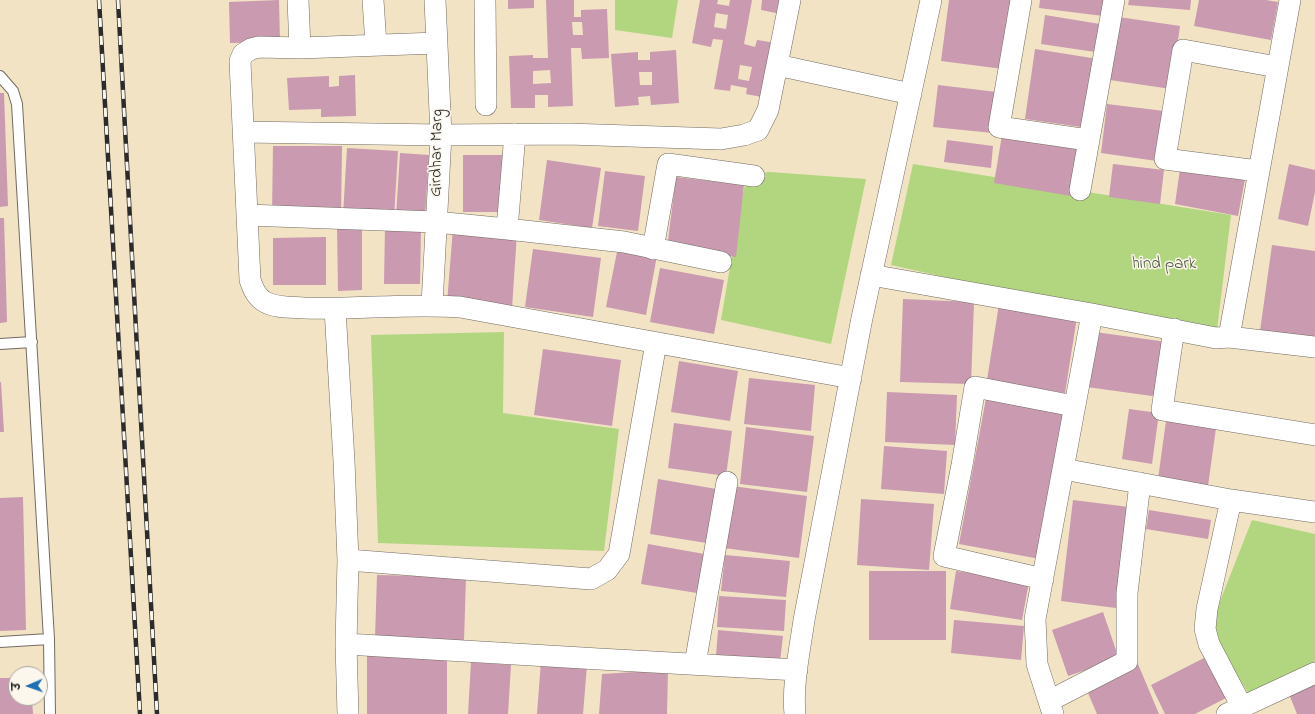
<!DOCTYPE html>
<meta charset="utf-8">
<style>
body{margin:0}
#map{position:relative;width:1315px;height:714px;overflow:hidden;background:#f2e3c5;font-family:"Indie Flower","Playpen Sans Deva",sans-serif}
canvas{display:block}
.north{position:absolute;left:8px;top:666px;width:40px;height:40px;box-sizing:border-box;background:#fbf7ec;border:1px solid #a8a59f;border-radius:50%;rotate:268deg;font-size:11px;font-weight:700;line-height:16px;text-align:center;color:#2b2b2b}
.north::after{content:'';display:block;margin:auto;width:14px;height:18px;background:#1f6fb2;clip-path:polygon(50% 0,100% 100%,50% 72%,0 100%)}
</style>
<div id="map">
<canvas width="1315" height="714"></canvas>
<div class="north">उ</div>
</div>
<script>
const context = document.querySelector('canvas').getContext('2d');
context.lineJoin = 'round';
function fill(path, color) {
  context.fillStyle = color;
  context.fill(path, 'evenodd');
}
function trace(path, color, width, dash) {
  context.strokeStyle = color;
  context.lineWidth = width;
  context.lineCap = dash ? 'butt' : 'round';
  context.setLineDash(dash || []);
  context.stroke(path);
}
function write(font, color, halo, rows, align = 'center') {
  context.font = font + ' "Indie Flower",sans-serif';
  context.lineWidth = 3;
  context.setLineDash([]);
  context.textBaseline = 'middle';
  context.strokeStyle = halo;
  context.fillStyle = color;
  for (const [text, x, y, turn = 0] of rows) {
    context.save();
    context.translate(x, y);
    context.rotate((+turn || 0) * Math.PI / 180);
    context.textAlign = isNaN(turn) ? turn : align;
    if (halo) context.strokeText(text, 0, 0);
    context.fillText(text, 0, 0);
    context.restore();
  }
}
const green = new Path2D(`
 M 615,0 L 678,0 L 672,38 L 615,30 Z
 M 913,164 L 1231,215 L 1216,338 L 891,265 Z
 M 770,172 L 866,179 L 831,344 L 721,320 L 739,214 L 747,174 Z
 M 504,332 L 503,413 L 619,429 L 604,551 L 378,543 L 371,335 Z
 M 1252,520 L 1315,534 L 1315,670 L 1253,701 L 1209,629 Z`);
const building = new Path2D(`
 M 279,0 L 280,42 L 230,43 L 229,2 Z
 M 508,0 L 534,0 L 534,8 L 508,9 Z
 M 546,0 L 574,0 L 574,17 L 581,17 L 581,10 L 607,9 L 609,58 L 582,59 L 581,48 L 571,48 L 573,106 L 548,107 L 548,95 L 535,95 L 535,108 L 511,108 L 509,56 L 533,55 L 533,58 L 548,58 ZM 572,22 L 582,22 L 583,35 L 573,35 ZM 550,70 L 551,83 L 533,84 L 533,71 Z
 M 700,0 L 718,0 L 717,4 L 729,6 L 730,0 L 752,0 L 744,44 L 755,47 L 757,40 L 776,43 L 767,98 L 746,94 L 747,88 L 731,85 L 730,91 L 714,89 L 723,40 L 713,39 L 711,47 L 692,43 ZM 716,13 L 728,15 L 726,29 L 714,27 ZM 740,65 L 752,67 L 749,81 L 738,79 Z
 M 762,0 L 784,0 L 781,14 L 761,10 Z
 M 949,0 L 1013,0 L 1003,69 L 941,61 Z
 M 1040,0 L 1106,0 L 1103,16 L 1039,8 Z
 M 1129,0 L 1191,0 L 1190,10 L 1128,5 Z
 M 1199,0 L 1266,0 L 1278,2 L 1271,40 L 1194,26 Z
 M 1045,15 L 1106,25 L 1102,53 L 1041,44 Z
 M 1119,17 L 1180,26 L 1171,89 L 1110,80 Z
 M 1035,49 L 1098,59 L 1088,128 L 1025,119 Z
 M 676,50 L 679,103 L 651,105 L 650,96 L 638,97 L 639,105 L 615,107 L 611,54 L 638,52 L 638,60 L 650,60 L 650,52 ZM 639,72 L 652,72 L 652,85 L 640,85 Z
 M 355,75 L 356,116 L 321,117 L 321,109 L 289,110 L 287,78 L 329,76 L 329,87 L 339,86 L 339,76 Z
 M 938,85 L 997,92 L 993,133 L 933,127 Z
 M 0,93 L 4,93 L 8,206 L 0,207 Z
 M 1107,104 L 1164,111 L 1157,161 L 1101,153 Z
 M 1002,135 L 1079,148 L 1071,196 L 994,183 Z
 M 947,140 L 993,146 L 991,168 L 944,162 Z
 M 273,146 L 342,146 L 341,216 L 272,215 Z
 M 347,148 L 398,151 L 394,218 L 343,215 Z
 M 400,153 L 429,155 L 425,218 L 396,216 Z
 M 463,155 L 508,155 L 507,212 L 463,212 Z
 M 547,160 L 601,168 L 592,228 L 539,220 Z
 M 1113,164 L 1164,170 L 1160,204 L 1109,197 Z
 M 1289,164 L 1315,170 L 1315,192 L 1308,226 L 1278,219 Z
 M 1180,169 L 1245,179 L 1238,216 L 1175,204 Z
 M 605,171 L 645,176 L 638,231 L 598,226 Z
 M 676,177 L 744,185 L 736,257 L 667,248 Z
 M 0,218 L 4,218 L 7,322 L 0,323 Z
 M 337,225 L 362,225 L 362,290 L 338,291 Z
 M 385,227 L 421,228 L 420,284 L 384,284 Z
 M 453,228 L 517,233 L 512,308 L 447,303 Z
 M 326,237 L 326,285 L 273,285 L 273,238 Z
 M 619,242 L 658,250 L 646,315 L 606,307 Z
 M 1272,245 L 1315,251 L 1315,339 L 1260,331 Z
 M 533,249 L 601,258 L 593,317 L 525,307 Z
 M 660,268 L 724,280 L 714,334 L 650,322 Z
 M 903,299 L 974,302 L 971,384 L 900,382 Z
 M 999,304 L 1077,317 L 1065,393 L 987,380 Z
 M 1095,332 L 1167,342 L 1159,397 L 1087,387 Z
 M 543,349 L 621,360 L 612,426 L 534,415 Z
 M 679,361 L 738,371 L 730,421 L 671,412 Z
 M 749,378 L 815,385 L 811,431 L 744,424 Z
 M 0,382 L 1,382 L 4,432 L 0,432 Z
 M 887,392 L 957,395 L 955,445 L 885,442 Z
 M 987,393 L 1068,408 L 1040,559 L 959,544 Z
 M 1129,409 L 1159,413 L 1152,464 L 1122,459 Z
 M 1166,421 L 1216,428 L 1208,486 L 1158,479 Z
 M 674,423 L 732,431 L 726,476 L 668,468 Z
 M 746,427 L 814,436 L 807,492 L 740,484 Z
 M 884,446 L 947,451 L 944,494 L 881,489 Z
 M 658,479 L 722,490 L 713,544 L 650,534 Z
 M 732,486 L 807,496 L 799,558 L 724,548 Z
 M 23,497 L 26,630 L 0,631 L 0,498 Z
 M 861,499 L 934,504 L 929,570 L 857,565 Z
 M 1073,500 L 1129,507 L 1116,608 L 1061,601 Z
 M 1149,510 L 1211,520 L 1208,539 L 1146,529 Z
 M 648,544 L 710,555 L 703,594 L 641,584 Z
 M 725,555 L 790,561 L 786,597 L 721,591 Z
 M 869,571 L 946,571 L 946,640 L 869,640 Z
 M 956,571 L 1029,582 L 1022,620 L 950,609 Z
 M 377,575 L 466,577 L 464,641 L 375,639 Z
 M 719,596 L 786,600 L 784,631 L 717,627 Z
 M 1103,612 L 1119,659 L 1068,676 L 1052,630 Z
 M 954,620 L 1024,626 L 1021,660 L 951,653 Z
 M 718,630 L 783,636 L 780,662 L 716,656 Z
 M 367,655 L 447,655 L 447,714 L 367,714 Z
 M 1206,657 L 1226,698 L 1195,714 L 1165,714 L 1151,685 Z
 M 541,661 L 587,665 L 583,714 L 537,714 Z
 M 471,662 L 511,665 L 508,714 L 468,714 Z
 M 1138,664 L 1159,714 L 1097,714 L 1085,686 Z
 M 668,670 L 667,714 L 599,714 L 602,674 Z
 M 0,678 L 16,678 L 16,698 L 32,698 L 33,714 L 0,714 Z
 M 1315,682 L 1315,714 L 1297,714 L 1289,694 Z`);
const lane = new Path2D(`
 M 0,76 L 13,91 L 17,104 L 49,639 L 50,714
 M 0,344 L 32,342
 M 0,642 L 49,639`);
const street = new Path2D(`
 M 298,0 L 300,48
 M 373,0 L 376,45
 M 485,0 L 486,105
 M 1021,0 L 999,127 L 1088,140
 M 437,43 L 300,48 L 259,47 L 251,49 L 243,54 L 240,61 L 250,280 C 253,288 256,297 265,302 C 276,308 291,307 304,308 C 356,310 408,303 460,307 L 851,378
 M 777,65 L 911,94
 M 243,132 L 441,135 L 568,134 L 721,139 L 744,135 L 758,130 L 768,110 L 790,0
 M 1258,171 L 1165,159 L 1183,50 L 1277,67
 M 1080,190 L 1114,0
 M 247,215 L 436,222 L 507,229 L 624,242 L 721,262
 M 507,229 L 515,134
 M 653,249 L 668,164 L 754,176
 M 871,275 L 1092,314 L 1216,338 L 1229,337 L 1315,347
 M 432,305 L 441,135 L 435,0
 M 335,309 L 344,461 L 348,560 L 346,644 L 348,714
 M 1174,329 L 1162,410 L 1315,435
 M 1229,337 L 1290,0
 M 1063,469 L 1231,500 L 1315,512
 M 1231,500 L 1207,609 L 1205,629 L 1209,644 L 1242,707
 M 348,560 L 591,579 L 607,570 L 619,554 L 656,343
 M 1043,579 L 944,556 L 962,465 L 975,387 L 1074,406
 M 346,644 L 599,659 L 797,670
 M 695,664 L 727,482
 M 1049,701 L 1127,661 L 1127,593 L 1140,483
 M 795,714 C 792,685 800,649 804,620 L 862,318 L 931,0
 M 1053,714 L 1037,664 L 1035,619 L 1092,314
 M 1227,714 L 1315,673`);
const rail = new Path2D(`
 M 99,0 L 140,714
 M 118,0 L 157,714`);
const streetNames = [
 ["Girdhar Marg",438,153,-89]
];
const parkNames = [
 ["hind park",1164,265]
];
fill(green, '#b2d67f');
fill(building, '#c99ab0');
trace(lane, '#716b61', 12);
trace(street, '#716b61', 22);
trace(lane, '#fff', 10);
trace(street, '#fff', 21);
trace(rail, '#2b2b2b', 4.5);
trace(rail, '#fbf7ec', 3, [9]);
write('17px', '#2b2b2b', '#fbf7ec', streetNames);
write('17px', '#4d5640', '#fbf7ec', parkNames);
</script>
